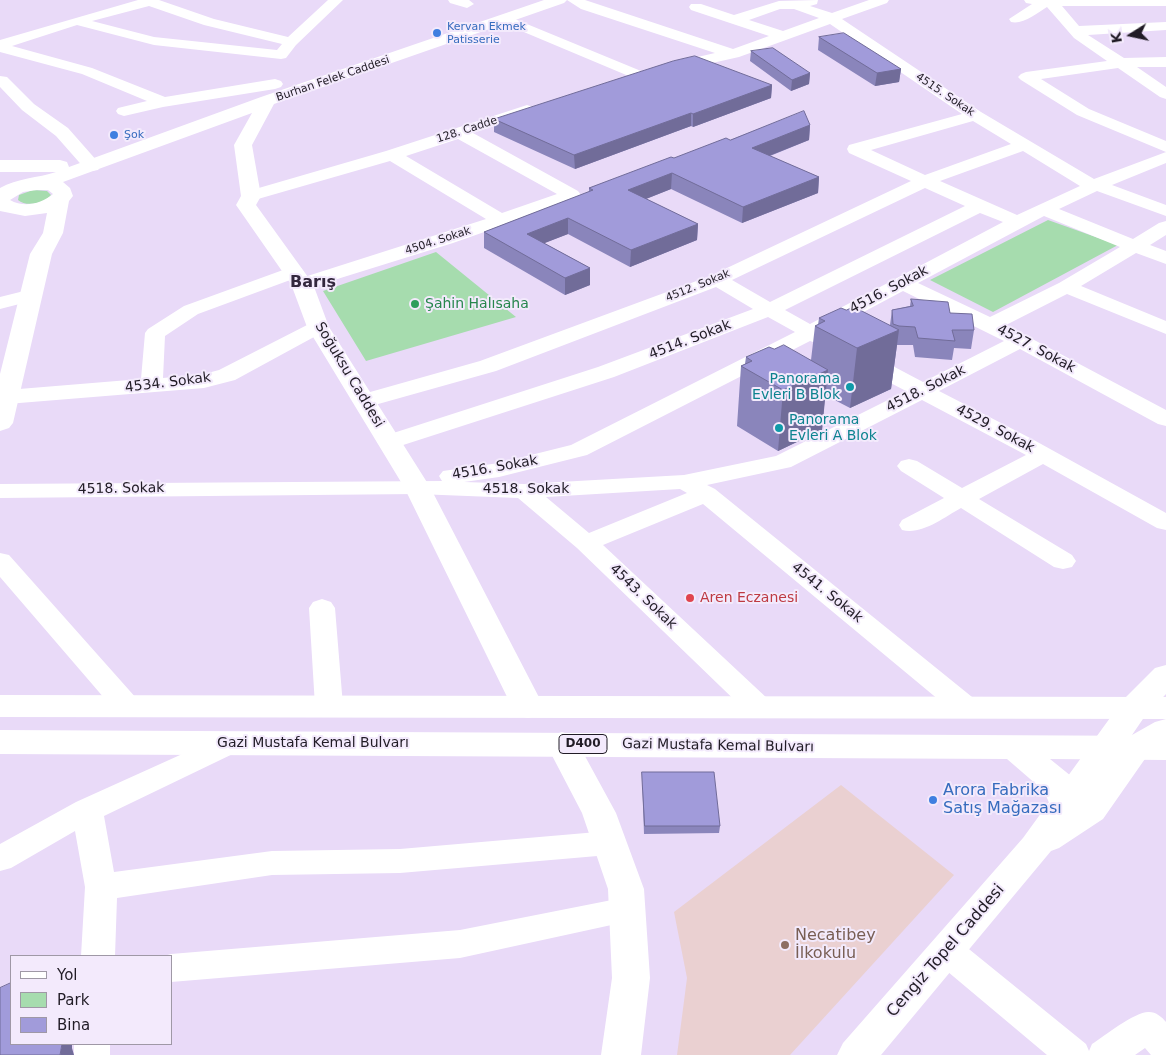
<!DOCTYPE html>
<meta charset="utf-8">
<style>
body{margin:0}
#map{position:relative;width:1166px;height:1055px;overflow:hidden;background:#e9daf8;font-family:"DejaVu Sans",sans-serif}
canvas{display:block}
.legend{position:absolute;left:10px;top:955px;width:162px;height:90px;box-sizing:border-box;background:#f3eafc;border:1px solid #9f98a6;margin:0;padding:6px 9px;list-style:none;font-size:15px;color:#211c26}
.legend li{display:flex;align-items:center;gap:10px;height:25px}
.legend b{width:25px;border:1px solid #9f98a6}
.north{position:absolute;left:1106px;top:10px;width:50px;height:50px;-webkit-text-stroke:4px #f3eafc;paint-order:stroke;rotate:260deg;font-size:14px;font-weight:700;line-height:20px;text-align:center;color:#211c26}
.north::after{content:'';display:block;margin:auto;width:18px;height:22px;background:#211c26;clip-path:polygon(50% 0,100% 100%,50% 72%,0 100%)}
</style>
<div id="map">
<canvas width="1166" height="1055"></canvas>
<ul class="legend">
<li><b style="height:6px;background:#fff"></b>Yol</li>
<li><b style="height:14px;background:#a6dcae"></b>Park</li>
<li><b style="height:14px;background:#a19bda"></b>Bina</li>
</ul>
<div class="north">K</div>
</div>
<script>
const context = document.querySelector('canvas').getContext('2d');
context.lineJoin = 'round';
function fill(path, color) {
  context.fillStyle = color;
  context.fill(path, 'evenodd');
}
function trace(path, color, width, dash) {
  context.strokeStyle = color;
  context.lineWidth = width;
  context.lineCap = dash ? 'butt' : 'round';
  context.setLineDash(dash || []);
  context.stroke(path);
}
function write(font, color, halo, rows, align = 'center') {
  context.font = font + ' "DejaVu Sans",sans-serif';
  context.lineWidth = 4;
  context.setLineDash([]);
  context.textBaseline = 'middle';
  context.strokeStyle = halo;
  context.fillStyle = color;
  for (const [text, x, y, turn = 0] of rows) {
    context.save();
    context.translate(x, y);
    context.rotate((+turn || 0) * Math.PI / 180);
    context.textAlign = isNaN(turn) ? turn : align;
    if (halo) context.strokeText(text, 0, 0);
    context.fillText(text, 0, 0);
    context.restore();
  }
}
const education = new Path2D(`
 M 841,785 L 954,875 L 790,1055 L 677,1055 L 687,978 L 674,912 Z`);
const green = new Path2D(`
 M 33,190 L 47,191 L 51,195 C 44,204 26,207 18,200 L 19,195 Z
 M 1048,220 L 1118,245 L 993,312 L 930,280 Z
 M 436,252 L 516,317 L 366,361 L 323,291 Z`);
const street = new Path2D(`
 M 138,0 L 159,0 L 214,19 L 288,37 L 328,0 L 343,0 L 296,45 L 286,58 L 281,59 L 154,45 L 77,25 L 12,46 L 92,68 L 165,97 L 275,79 L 281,81 L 283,84 L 281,87 L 275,89 L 163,107 L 124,116 L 118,114 L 116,111 L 118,108 L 147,101 L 82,74 L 0,52 L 0,40 ZM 149,6 L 204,25 L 282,44 L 277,50 L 154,37 L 92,21 Z
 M 448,0 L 469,0 L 474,4 L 467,8 L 450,3 Z
 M 567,0 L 585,0 L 733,49 L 769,36 L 691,10 L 689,7 L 691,4 L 701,4 L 734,15 L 779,1 L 818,0 L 817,4 L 810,6 L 832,13 L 869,0 L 889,0 L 887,3 L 842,19 L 981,112 L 1094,179 L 1166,152 L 1077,115 L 1021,80 L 1018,77 L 1021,74 L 1026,72 L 1107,61 L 1074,38 L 1047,7 C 1037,13 1023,25 1011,22 L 1009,19 L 1032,4 L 1026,3 L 1024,0 L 1166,0 L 1166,6 L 1062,6 L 1079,26 L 1166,22 L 1166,30 L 1088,35 L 1124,58 L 1166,57 L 1166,67 L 1137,67 L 1166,87 L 1166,99 L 1160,97 L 1118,68 L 1041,79 L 1089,109 L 1166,141 L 1166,163 L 1112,185 L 1166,205 L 1166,216 L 1097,191 L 1059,209 L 1133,239 L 1159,223 L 1166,221 L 1166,235 L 1150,245 L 1166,251 L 1166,264 L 1136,253 L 1081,286 L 1166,321 L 1166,334 L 1067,294 L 1006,325 L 1166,410 L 1166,426 L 1158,424 L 1020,349 L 939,391 L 1032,439 L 1166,513 L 1166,530 L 1157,528 L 1043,464 L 979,499 L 1072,555 L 1076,561 L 1072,567 L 1063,569 L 1054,567 L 961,508 C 943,518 922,535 902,530 L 899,525 L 902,520 L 944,498 L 901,471 L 897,466 L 901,461 L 909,459 L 917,461 L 962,488 L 1026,455 L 922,400 L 791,467 L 707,485 L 715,489 L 977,701 L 981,708 L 977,715 L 967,718 L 957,715 L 703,504 L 603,545 L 769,700 L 773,707 L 769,714 L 759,717 L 749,714 L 577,548 L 518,498 L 417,494 L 0,498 L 0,484 L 442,481 L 439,476 L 443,471 L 499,463 L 571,445 L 795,332 L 768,317 L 614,377 L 397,447 L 389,449 L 381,447 L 377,442 L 381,437 L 598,367 L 753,309 L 716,287 L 496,371 L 364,408 L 356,406 L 353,401 L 356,396 L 480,361 L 710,276 L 911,181 L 849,153 L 847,149 L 849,145 L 962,114 L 830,24 L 739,57 L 672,72 L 667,70 L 664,67 L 667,64 L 715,53 L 581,9 ZM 780,9 L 794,9 L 819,18 L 783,31 L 749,20 ZM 973,121 L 1011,144 L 925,175 L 871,150 ZM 1023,151 L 1080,186 L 1017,215 L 940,181 ZM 925,188 L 965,206 L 770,302 L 732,280 ZM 980,213 L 1003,222 L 810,324 L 785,310 ZM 1044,216 L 1120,247 L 1059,283 L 990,317 L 918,283 ZM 903,291 L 1004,341 L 923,382 L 870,354 L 862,353 L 854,354 L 851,359 L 854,364 L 906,391 L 776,456 L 684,475 L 524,484 L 464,482 L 499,477 L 587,455 L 810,341 L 822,345 L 829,343 L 832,339 L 826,332 ZM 680,489 L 687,493 L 589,533 L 546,497 Z
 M 505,15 L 641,71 L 644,74 L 641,77 L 631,77 L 500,22 L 498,19 L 500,16 Z
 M 0,76 L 7,77 L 34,104 L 68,128 L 98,162 L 101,166 L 98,170 L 92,171 L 86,170 L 56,136 L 22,110 L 0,87 Z
 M 527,105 L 533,107 L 535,110 L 533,113 L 473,133 L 578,191 L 581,195 L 578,199 L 453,243 L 302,290 L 295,288 L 292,284 L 295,280 L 486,219 L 390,161 L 251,201 L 245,200 L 242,196 L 245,192 L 386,151 ZM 458,139 L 557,194 L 502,213 L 406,156 Z
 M 294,266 L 301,268 L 304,272 L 301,276 L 198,314 L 165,336 L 163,378 L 204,374 L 219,370 L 311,323 L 318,321 L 325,323 L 328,327 L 325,331 L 235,380 L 204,388 L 7,404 L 0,402 L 0,392 L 7,390 L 141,379 L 145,333 L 148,329 L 184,306 Z
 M 32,289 L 39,291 L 42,295 L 39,299 L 0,309 L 0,297 Z
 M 0,553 L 9,555 L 137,699 L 141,706 L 137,713 L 127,716 L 117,713 L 0,577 Z
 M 322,599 L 331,602 L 335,608 L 343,706 L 339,713 L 329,716 L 319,713 L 315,706 L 309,608 L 313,602 Z
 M 231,732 L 241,736 L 246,743 L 241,750 L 104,816 L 114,872 L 272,851 L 400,849 L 609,831 L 620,834 L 625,843 L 620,852 L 609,855 L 400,873 L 272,875 L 117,898 L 115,956 L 81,956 L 85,887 L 75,831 L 11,868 L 0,871 L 0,844 L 76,802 Z
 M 627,897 L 639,901 L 644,910 L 639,919 L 460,958 L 171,982 L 171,956 L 164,956 L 171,954 L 460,930 Z
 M 947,937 L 959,941 L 1086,1044 L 1089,1051 L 1092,1044 C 1104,1036 1136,1011 1149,1012 C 1156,1012 1162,1017 1166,1022 L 1166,1055 L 1151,1055 L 1145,1048 L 1135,1055 L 1047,1055 L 935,961 L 930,951 L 935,941 Z
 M 74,1044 L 110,1044 L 110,1055 L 74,1055 Z`);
const secondary = new Path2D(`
 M 544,0 L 567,0 L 564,3 L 274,104 L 252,145 L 261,196 L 256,205 L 313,284 L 329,327 L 430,487 L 544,707 L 539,715 L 528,718 L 517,715 L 512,707 L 404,487 L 307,327 L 291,284 L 236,205 L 241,196 L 234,145 L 252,113 L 63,182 L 70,188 L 73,196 L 69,201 L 63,233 L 52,254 L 13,423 L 9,428 L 0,431 L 0,374 L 30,254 L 43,233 L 47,213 L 25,216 L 0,211 L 0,188 C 17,178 38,178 56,172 L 0,172 L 0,160 L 60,160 L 67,162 L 69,167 L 261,97 ZM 37,190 L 48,190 L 53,194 C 41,204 24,208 10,200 L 23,192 Z
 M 1166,665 L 1166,694 L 1145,716 L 1132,735 L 1155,722 L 1166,719 L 1166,745 L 1147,756 L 1103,819 L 1059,848 L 1051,851 L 881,1055 L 837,1055 L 843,1043 L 1023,838 L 1123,700 L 1155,668 Z
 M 562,732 L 574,736 L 616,813 L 644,889 L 650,978 L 641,1055 L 601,1055 L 612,978 L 608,889 L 582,813 L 546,744 L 550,736 Z`);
const highway = new Path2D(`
 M 0,695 L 1166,697 L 1166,719 L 0,717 Z
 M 0,730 L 1166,736 L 1166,760 L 1050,759 L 1071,776 L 1082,803 L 1077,812 L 1065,816 L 1053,812 L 1044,791 L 1007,759 L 0,754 Z`);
const wall = new Path2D(`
 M 819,37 L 901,69 L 899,82 L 875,86 L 818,50 Z
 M 751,51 L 810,73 L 809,84 L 791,91 L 750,61 Z
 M 772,85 L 771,98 L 693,127 L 691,126 L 575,169 L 494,132 L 494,119 Z
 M 810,125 L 809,140 L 770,156 L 819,177 L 818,193 L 742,223 L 671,189 L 646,199 L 698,224 L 697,240 L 630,267 L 568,234 L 544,243 L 590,268 L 590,285 L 565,295 L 484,248 L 484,232 L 589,192 L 589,188 L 730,140 Z
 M 911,299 L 950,313 L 974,330 L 971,349 L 954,348 L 952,360 L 915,357 L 913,345 L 897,345 L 891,389 L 850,408 L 825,395 L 822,430 L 778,451 L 737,426 L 741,366 L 745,364 L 746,357 L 774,349 L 811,360 L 815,326 L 818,325 L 819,318 L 890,325 L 892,310 L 910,306 Z
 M 642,772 L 720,826 L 719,833 L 644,834 Z`);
const shadedWall = new Path2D(`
 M 901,69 L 899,82 L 875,86 L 877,73 Z
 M 810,73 L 809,84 L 791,91 L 792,80 Z
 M 772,85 L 771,98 L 693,127 L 693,114 Z
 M 691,113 L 691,126 L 575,169 L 574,155 Z
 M 810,125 L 809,140 L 751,163 L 752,148 Z
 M 672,173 L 671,189 L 628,206 L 628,190 Z
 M 819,177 L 818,193 L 742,223 L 743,207 Z
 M 568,218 L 568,234 L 527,250 L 527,234 Z
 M 698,224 L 697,240 L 630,267 L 631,250 Z
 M 590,268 L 590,285 L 565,295 L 565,278 Z
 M 899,330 L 891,389 L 850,408 L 857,348 Z
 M 828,370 L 822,430 L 778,451 L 783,390 Z
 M 62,1044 L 73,1044 L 72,1044 L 72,1048 L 74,1055 L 60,1055 Z`);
const building = new Path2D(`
 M 844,33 L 901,69 L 877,73 L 819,37 Z
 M 773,48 L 810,73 L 792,80 L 751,51 Z
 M 695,56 L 772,85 L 693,114 L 691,113 L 574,155 L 494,119 L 673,61 Z
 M 804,111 L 810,125 L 752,148 L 819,177 L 743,207 L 672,173 L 628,190 L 698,224 L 631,250 L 568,218 L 527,234 L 590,268 L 565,278 L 484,232 L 593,190 L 589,188 L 671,157 L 674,158 L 726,138 L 730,140 Z
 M 911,299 L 948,302 L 950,313 L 972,314 L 974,330 L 952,330 L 955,341 L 918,338 L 915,327 L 899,326 L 893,324 L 892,310 L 913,306 Z
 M 854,307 L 899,330 L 857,348 L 815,326 L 825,321 L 819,318 L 841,308 L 846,310 Z
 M 784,345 L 828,370 L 783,390 L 741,366 L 752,361 L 746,357 L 769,347 L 774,349 Z
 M 642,772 L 714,772 L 720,826 L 645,826 Z
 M 11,983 L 11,1044 L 62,1044 L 60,1055 L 0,1055 L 0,988 Z`);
const markers = [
 [437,33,5,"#3f7fe0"],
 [114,135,5,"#3f7fe0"],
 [415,304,5,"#2e9e5b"],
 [850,387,5,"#0f9aa8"],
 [779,428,5,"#0f9aa8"],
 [690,598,5,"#e0444e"],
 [933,800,5,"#3f7fe0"],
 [785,945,5,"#8d6e63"]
];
const farShopnames = [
 ["Kervan Ekmek",447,27],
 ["Patisserie",447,40],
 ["Şok",124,135]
];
const farStreetnames = [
 ["Burhan Felek Caddesi",333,79,-19],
 ["4515. Sokak",945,95,34],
 ["128. Cadde",467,130,-18],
 ["4504. Sokak",438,241,-18],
 ["4512. Sokak",698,286,-22]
];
const shields = [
 [583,744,48]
];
const shieldNames = [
 ["D400",583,744]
];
const streetNames = [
 ["4516. Sokak",889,290,-28],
 ["4514. Sokak",690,340,-21],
 ["4527. Sokak",1036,349,28],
 ["Soğuksu Caddesi",349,375,59],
 ["4534. Sokak",168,383,-7],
 ["4518. Sokak",926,389,-27],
 ["4529. Sokak",995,429,28],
 ["4516. Sokak",495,468,-10],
 ["4518. Sokak",121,489,-1],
 ["4518. Sokak",526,489],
 ["4541. Sokak",827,593,39],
 ["4543. Sokak",643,597,44],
 ["Gazi Mustafa Kemal Bulvarı",313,743],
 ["Gazi Mustafa Kemal Bulvarı",718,746,1]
];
const leisureNames = [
 ["Şahin Halısaha",425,304]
];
const cultureNames = [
 ["Panorama",840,379],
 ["Evleri B Blok",840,395],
 ["Panorama",789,420,"left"],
 ["Evleri A Blok",789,436,"left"]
];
const healthNames = [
 ["Aren Eczanesi",700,598]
];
const farDistrictnames = [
 ["Barış",313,283]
];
const nearShopnames = [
 ["Arora Fabrika",943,791],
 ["Satış Mağazası",943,809]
];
const nearEducationnames = [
 ["Necatibey",795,936],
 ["İlkokulu",795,954]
];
const nearStreetnames = [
 ["Cengiz Topel Caddesi",946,951,-49]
];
fill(education, '#ead0d1');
fill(green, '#a6dcae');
fill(street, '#fff');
fill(secondary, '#fff');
fill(highway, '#fff');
fill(wall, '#8a85bb');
fill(shadedWall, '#716c99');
fill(building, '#a19bda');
trace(building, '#716c99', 1);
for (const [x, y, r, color] of markers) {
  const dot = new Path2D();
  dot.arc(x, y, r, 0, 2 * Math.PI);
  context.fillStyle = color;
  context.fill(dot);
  trace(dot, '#f3eafc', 2);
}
write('11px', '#366cbe', '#f3eafc', farShopnames, 'left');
write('11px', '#211c26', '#f3eafc', farStreetnames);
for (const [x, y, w] of shields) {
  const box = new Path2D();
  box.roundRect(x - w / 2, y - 9.5, w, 19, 4);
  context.fillStyle = '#f3eafc';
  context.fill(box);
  trace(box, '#211c26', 1);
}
write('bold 12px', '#211c26', null, shieldNames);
write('14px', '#211c26', '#f3eafc', streetNames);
write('14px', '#27864d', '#f3eafc', leisureNames, 'left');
write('14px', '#0d838f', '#f3eafc', cultureNames, 'right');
write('14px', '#be3a42', '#f3eafc', healthNames, 'left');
write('bold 16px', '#33273d', '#f3eafc', farDistrictnames);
write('16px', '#366cbe', '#f3eafc', nearShopnames, 'left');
write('16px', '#785e54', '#f3eafc', nearEducationnames, 'left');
write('16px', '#211c26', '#f3eafc', nearStreetnames);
</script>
